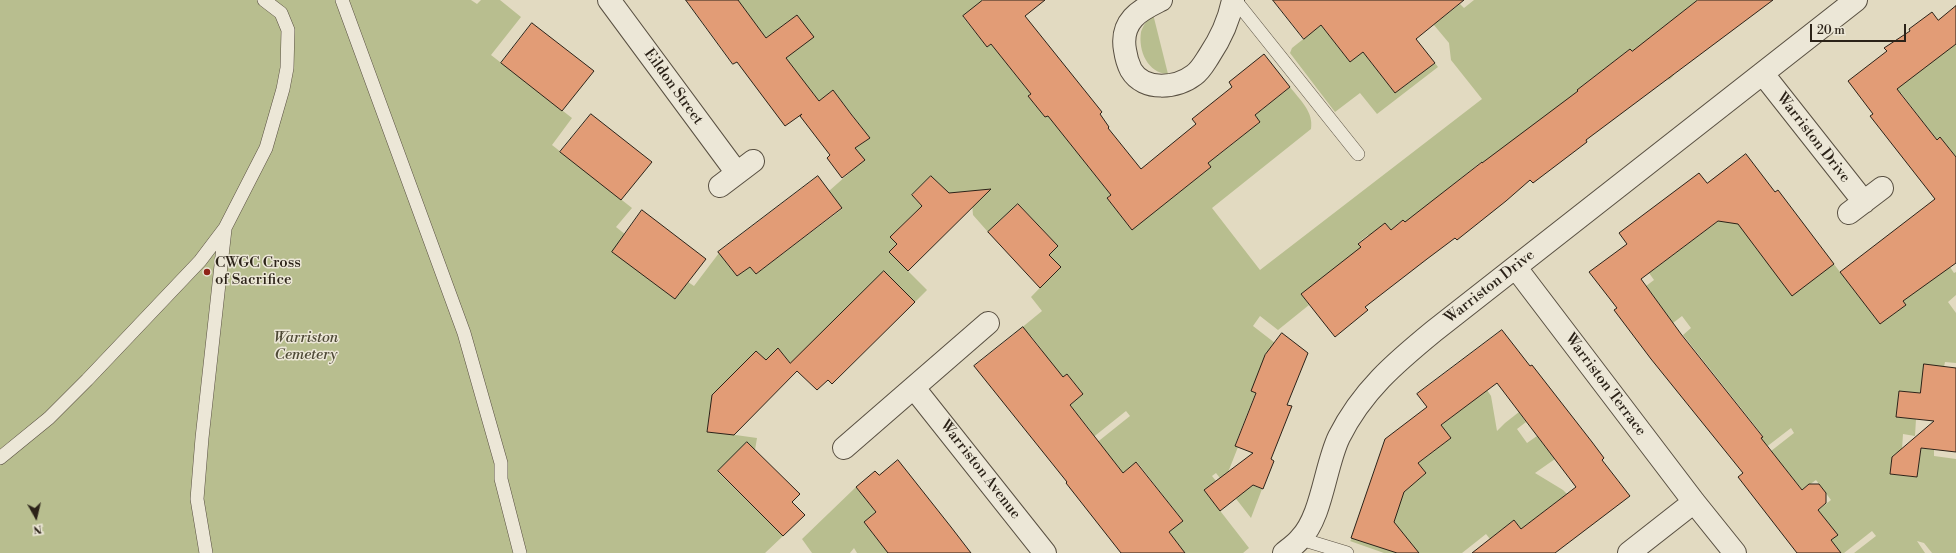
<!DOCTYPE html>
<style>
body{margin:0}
#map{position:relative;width:1956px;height:553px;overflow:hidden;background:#e2dac1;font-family:"Libre Bodoni",serif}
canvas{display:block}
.north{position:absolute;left:16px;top:497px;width:40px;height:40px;-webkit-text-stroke:3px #ece7d7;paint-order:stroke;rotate:172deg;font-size:11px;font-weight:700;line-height:16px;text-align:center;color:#2b2218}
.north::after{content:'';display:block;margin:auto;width:14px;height:18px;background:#2b2218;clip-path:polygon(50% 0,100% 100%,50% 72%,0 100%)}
.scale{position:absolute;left:1810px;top:24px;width:96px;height:18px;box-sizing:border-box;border:2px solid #2b2218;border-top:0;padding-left:5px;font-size:12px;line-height:14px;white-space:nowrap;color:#2b2218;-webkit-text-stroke:3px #ece7d7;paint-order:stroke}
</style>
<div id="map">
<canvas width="1956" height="553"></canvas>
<div class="north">N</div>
<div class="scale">20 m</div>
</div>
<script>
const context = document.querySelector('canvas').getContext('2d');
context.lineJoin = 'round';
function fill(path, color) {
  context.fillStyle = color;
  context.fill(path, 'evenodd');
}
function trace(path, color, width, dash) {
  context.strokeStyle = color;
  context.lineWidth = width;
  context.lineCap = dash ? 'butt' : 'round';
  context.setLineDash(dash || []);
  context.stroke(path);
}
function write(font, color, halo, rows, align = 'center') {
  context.font = font + ' "Libre Bodoni",serif';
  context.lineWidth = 3;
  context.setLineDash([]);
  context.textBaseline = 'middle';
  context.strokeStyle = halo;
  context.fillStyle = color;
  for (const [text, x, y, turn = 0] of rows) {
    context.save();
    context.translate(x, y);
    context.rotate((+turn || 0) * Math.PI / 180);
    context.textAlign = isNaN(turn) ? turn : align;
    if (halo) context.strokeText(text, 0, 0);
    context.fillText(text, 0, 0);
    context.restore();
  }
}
const green = new Path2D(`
 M 0,0 L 471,0 L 477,4 L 481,0 L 500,0 L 521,17 L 491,55 L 572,118 L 552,145 L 632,208 L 616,227 L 626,235 L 644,275 L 675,299 L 688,282 L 694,286 L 719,253 L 737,276 L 750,267 L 756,274 L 842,209 L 829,191 L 864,160 L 855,148 L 870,138 L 833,90 L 819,101 L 785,58 L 813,37 L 797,15 L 766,38 L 738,0 L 983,0 L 963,17 L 987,47 L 991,44 L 1031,94 L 1028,96 L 1045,117 L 1048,115 L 1111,195 L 1107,198 L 1132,229 L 1211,167 L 1206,161 L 1220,154 L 1260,122 L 1255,115 L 1290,87 C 1300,100 1314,112 1311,129 L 1212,208 L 1260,270 L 1482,99 L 1451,60 L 1449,43 L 1413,0 L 1419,0 L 1437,22 L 1460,4 L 1464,8 L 1474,0 L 1698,0 L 1647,40 L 1674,75 L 1669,80 L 1653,58 L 1643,65 L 1630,49 L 1577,90 L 1589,106 L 1495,179 L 1481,162 L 1429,204 L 1417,238 L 1403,220 L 1391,230 L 1385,223 L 1371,234 L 1376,241 L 1374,242 L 1368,235 L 1358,243 L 1364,251 L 1301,294 L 1309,305 L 1278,330 L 1260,316 L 1253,326 L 1275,343 L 1235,445 L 1238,447 L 1227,475 L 1262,489 L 1251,518 L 1216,473 L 1212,476 L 1216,481 L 1204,490 L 1249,548 L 1243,553 L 1185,553 L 1169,532 L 1183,521 L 1137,462 L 1123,473 L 1103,448 L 1080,456 L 1130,416 L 1126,411 L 1076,451 L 1073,446 L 1091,431 L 1070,405 L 1083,394 L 1067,374 L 1054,384 L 1042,350 L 1031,336 L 1021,343 L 1014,334 L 1042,311 L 1031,297 L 1060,267 L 1049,255 L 1058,246 L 1018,204 L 988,232 L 973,215 L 971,191 L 960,192 L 962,216 L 941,186 L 931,176 L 912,195 L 922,206 L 890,237 L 897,244 L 889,252 L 927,290 L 915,302 L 795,369 L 778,348 L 766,360 L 756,351 L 713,395 L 707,431 L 757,438 L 755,450 L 742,462 L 735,455 L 718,472 L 783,536 L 765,553 L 0,553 Z
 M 1153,14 L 1168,74 C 1148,73 1138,51 1141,32 C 1143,25 1148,19 1153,14 Z
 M 1321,25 L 1350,62 L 1363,52 L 1395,93 L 1435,63 L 1438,67 L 1377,114 L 1360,93 L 1335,112 L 1290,53 L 1292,48 Z
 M 1956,43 L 1956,157 L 1940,137 L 1937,140 L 1901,93 L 1898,94 L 1894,89 Z
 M 1729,213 L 1745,215 L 1754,245 L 1765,260 L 1774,253 L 1830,259 L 1880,324 L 1906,305 L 1895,290 L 1950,267 L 1954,273 L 1956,272 L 1956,295 L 1948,302 L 1956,313 L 1956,363 L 1945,362 L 1944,367 L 1920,393 L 1899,391 L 1896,417 L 1916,419 L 1915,436 L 1903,434 L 1902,449 L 1892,457 L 1890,474 L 1917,477 L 1921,448 L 1934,450 L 1934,456 L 1956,459 L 1956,553 L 1932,553 L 1924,543 L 1917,541 L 1925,553 L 1854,553 L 1876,536 L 1872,531 L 1844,553 L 1841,553 L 1834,544 L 1826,551 L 1823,546 L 1837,535 L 1818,510 L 1831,500 L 1816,480 L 1802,490 L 1784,467 L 1769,478 L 1757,462 L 1794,433 L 1791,428 L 1739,468 L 1733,461 L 1763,436 L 1683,335 L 1691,328 L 1682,316 L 1673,323 L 1646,286 L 1654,280 L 1649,273 Z
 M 1487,390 L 1491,396 L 1497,431 L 1505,423 L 1519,412 L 1526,422 L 1517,429 L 1527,443 L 1537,436 L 1555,459 L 1535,473 L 1563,490 L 1567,494 L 1521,529 L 1514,520 L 1490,539 L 1486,534 L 1462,553 L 1384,553 L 1350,541 L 1394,491 L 1417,481 L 1426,473 L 1418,463 L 1451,438 L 1441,425 Z
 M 856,487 L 876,512 L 864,522 L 881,544 L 908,553 L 857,553 L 854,548 L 850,553 L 812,553 L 802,539 Z`);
const building = new Path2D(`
 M 686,0 L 738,0 L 766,38 L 797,15 L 814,37 L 786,58 L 819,101 L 833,90 L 851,114 L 870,138 L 855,148 L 865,160 L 842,178 L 827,158 L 830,155 L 800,116 L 802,114 L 785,126 L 737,62 L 733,64 Z
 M 983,0 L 1045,0 L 1025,16 L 1102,112 L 1100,114 L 1109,127 L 1108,128 L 1141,169 L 1196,124 L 1192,119 L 1232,87 L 1229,82 L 1264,54 L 1290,87 L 1255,115 L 1260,122 L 1208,163 L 1211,167 L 1132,230 L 1107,198 L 1111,195 L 1048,116 L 1045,117 L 1028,96 L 1031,94 L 991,44 L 987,47 L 963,16 Z
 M 1273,0 L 1464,0 L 1416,39 L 1435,63 L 1395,93 L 1363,52 L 1350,62 L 1321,25 L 1304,39 Z
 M 1698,0 L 1773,0 L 1586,140 L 1587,142 L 1533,183 L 1530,180 L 1506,201 L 1457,240 L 1455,238 L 1427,259 L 1365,307 L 1368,310 L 1335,337 L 1301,294 L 1361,247 L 1358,244 L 1385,223 L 1391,230 L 1403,220 L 1405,222 L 1482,162 L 1482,163 L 1578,91 L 1577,90 L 1630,49 L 1632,51 Z
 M 1956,6 L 1956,44 L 1897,89 L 1937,140 L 1940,137 L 1956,157 L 1956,263 L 1903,301 L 1906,305 L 1880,324 L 1840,272 L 1935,199 L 1870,116 L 1873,114 L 1848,81 L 1887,51 L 1884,48 L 1910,31 L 1909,29 L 1932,12 L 1938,20 Z
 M 532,23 L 594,71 L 562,111 L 501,63 Z
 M 591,114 L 652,162 L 621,200 L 560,152 Z
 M 1746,154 L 1775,192 L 1778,190 L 1834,264 L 1792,296 L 1738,224 L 1718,221 L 1641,279 L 1681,334 L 1763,437 L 1761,438 L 1802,490 L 1809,484 L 1819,484 L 1826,493 L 1826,503 L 1818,510 L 1838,535 L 1831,540 L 1841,553 L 1797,553 L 1738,477 L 1743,473 L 1651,359 L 1614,310 L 1617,308 L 1589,272 L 1627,244 L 1619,233 L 1699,173 L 1707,183 Z
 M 818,176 L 842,208 L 756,274 L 750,267 L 737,276 L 718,252 Z
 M 931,176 L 949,193 L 991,189 L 908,271 L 889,252 L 897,244 L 890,237 L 922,206 L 912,195 Z
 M 1018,204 L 1058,246 L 1049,255 L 1061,267 L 1040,288 L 988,232 Z
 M 642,210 L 706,259 L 675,299 L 612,252 Z
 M 884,271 L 915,302 L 832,384 L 828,380 L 817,390 L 797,371 L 734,435 L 707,432 L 712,395 L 756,351 L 766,360 L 778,348 L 790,363 Z
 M 1023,327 L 1063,377 L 1067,374 L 1083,394 L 1070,405 L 1123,473 L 1136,462 L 1183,521 L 1169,532 L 1185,553 L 1121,553 L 1066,483 L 1067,482 L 974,366 Z
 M 1502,330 L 1530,366 L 1532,365 L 1592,442 L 1604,458 L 1602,460 L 1630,496 L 1555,553 L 1472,553 L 1514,520 L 1521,529 L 1576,487 L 1497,383 L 1441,425 L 1451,438 L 1418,463 L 1426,473 L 1404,492 L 1394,522 L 1419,553 L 1397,553 L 1351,538 L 1385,439 L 1427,407 L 1417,394 Z
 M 1282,333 L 1308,353 L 1287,405 L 1292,406 L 1271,459 L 1274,461 L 1263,489 L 1253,485 L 1220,511 L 1204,490 L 1253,453 L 1235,446 L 1256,393 L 1251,391 L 1265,355 Z
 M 1924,364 L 1956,368 L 1956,452 L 1921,448 L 1917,477 L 1890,474 L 1892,457 L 1934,421 L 1896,417 L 1899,391 L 1920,393 Z
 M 747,442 L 800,494 L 792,502 L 805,515 L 783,536 L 718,471 Z
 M 898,460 L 951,527 L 971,553 L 888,553 L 864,522 L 876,512 L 856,487 L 875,471 L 879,475 Z`);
const lane = new Path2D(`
 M 342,0 L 464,333 L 501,463 L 501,479 L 520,553
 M 1235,0 L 1358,154
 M 0,458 L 49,418 L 87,380 L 200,261 L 225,228 L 266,148 L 283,89 L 287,68 L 288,30 L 281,13 L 264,0
 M 1301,539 L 1347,553
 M 206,553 L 197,499 L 202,438 L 225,229`);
const street = new Path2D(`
 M 609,0 L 737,173
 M 1161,0 C 1151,5 1140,10 1133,18 C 1125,27 1123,39 1125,50 C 1126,57 1128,64 1131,70 C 1144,92 1177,88 1194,75 C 1201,70 1205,62 1209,56 C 1221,38 1229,21 1233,0
 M 1763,74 L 1864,202
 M 720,186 L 753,161
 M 1849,213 L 1882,188
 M 1516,268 L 1694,502 L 1735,553
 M 914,388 L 1045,553
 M 844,448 L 988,323
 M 1284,553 C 1289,549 1296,544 1300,539 C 1322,517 1325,466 1339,437 C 1362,391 1395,363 1434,331 L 1856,0
 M 1629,553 L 1694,502`);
const markers = [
 [207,272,4,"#8f2418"]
];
const streetNames = [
 ["Eildon Street",673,87,54],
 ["Warriston Drive",1813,138,52],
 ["Warriston Drive",1490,287,-38],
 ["Warriston Terrace",1605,385,53],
 ["Warriston Avenue",980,470,52]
];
const poiNames = [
 ["CWGC Cross",215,263],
 ["of Sacrifice",215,280]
];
const parkNames = [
 ["Warriston",306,338],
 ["Cemetery",306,355]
];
fill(green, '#b8be8f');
fill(building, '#e29c76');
trace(building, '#2b2218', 1);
trace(lane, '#595042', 14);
trace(street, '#595042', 24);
trace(lane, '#ece7d7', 13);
trace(street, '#ece7d7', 22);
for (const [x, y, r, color] of markers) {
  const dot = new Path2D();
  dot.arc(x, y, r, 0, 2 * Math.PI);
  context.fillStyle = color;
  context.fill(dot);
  trace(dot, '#ece7d7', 1.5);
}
write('15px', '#2b2218', '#ece7d7', streetNames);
write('15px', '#2b2218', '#ece7d7', poiNames, 'left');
write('italic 15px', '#4e4936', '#ece7d7', parkNames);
</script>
